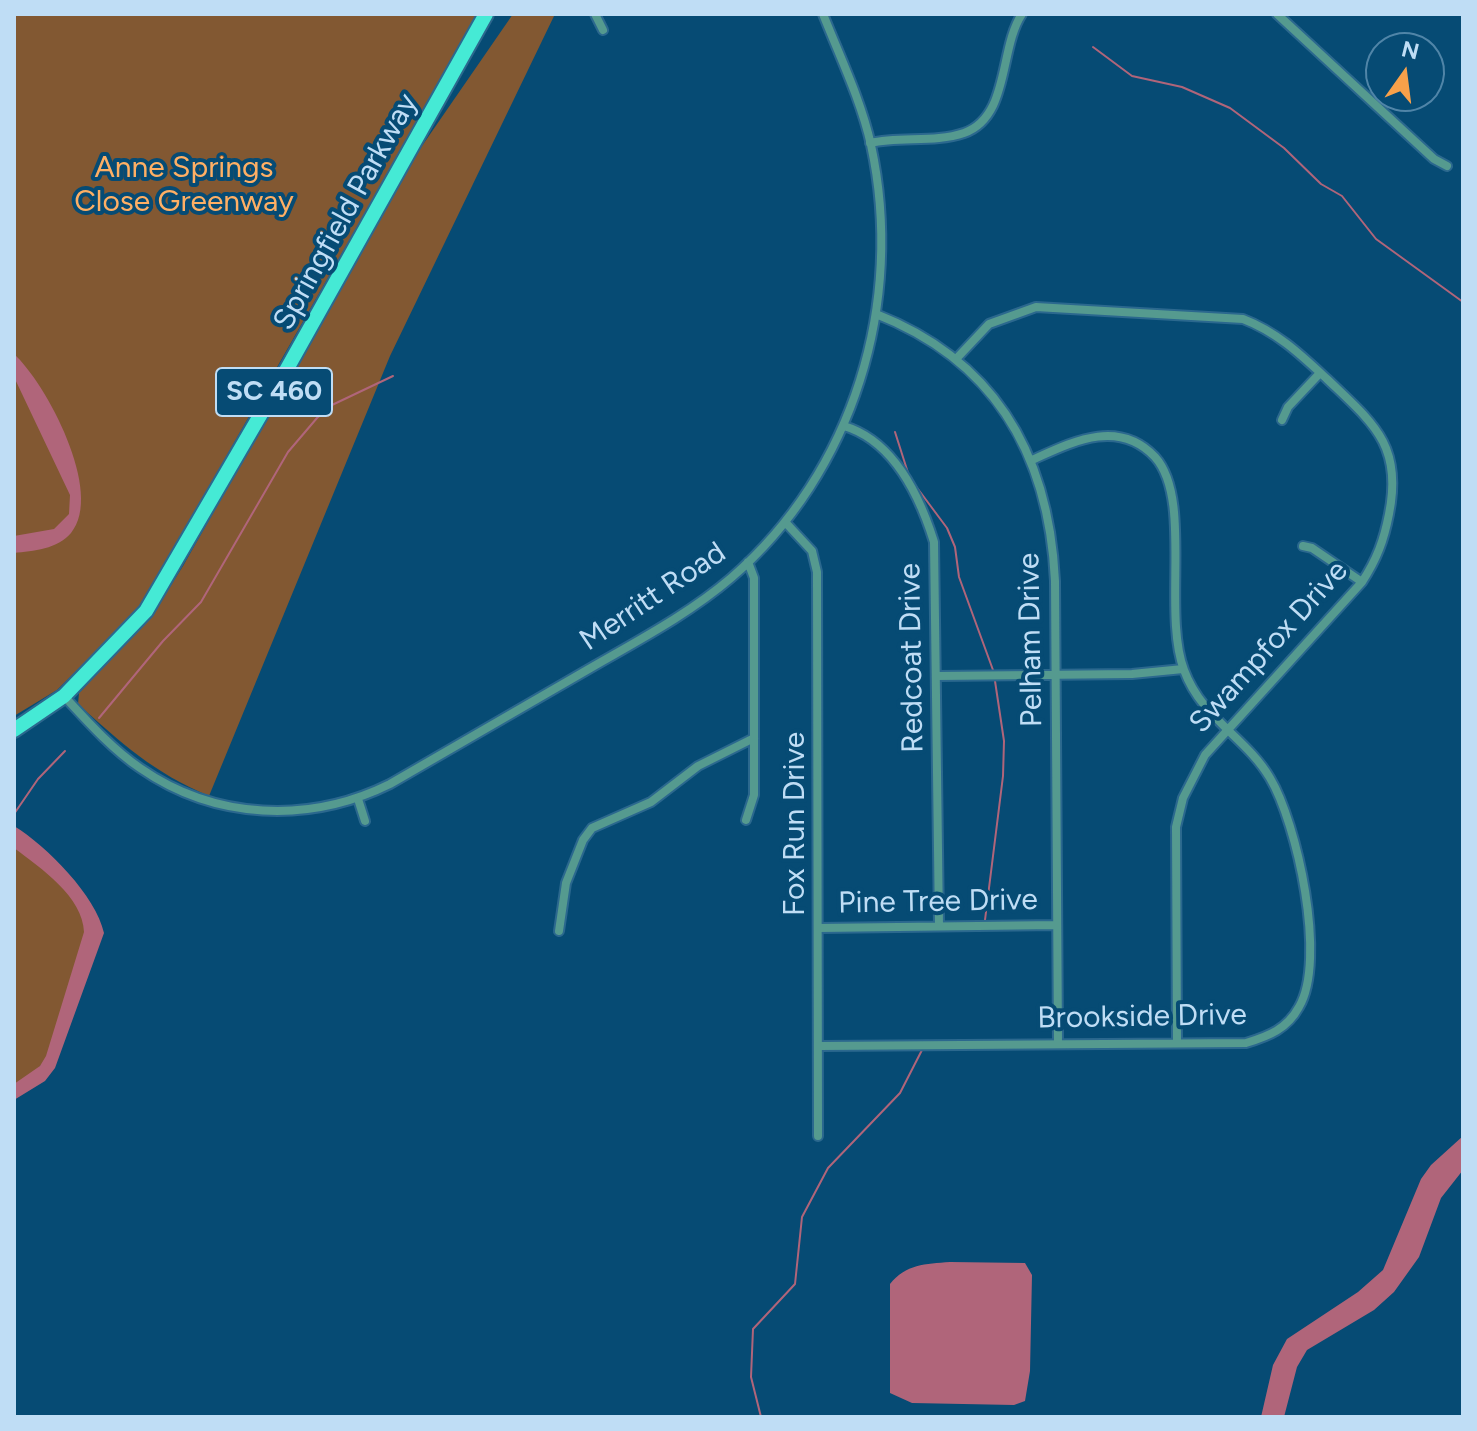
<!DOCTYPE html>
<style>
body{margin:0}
#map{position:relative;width:1477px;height:1431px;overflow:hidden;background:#064b74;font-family:Figtree,sans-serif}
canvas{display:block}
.frame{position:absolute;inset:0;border:16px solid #bfddf5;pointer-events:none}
.north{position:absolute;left:1365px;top:32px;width:80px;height:80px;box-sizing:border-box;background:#064b74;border:2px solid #5085a8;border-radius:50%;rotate:14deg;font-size:22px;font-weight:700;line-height:32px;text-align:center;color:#bfddf5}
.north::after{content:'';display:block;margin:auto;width:28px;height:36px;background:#f8a14a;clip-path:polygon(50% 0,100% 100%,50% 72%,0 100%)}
</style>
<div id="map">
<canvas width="1477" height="1431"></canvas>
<div class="frame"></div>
<div class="north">N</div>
</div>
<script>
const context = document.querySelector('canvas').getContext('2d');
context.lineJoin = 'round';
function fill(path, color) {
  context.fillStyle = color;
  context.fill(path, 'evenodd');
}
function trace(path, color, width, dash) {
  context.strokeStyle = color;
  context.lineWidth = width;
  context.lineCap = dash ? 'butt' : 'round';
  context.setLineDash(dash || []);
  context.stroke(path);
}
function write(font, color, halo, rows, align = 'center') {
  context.font = font + ' Figtree,sans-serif';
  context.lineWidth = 8;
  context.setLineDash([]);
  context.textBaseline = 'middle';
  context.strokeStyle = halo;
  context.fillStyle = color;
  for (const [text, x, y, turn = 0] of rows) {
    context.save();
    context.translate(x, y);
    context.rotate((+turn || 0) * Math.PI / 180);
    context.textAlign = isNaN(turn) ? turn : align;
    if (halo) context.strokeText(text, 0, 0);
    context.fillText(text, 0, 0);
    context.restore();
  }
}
const green = new Path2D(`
 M 14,14 L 478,14 L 140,608 L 57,690 L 14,716 Z
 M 513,14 L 555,14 L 390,356 L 209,796 C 154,773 121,743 78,704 L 79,693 L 152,615 L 183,566 L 415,156 Z
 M 14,837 L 91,917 L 56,1050 L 14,1093 Z`);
const water = new Path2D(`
 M 14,354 C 46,383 105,493 71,533 C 58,549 33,551 14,553 L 14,536 L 54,529 L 69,514 L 70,495 L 14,377 Z
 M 14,826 C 47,846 96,896 104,933 L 55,1068 L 45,1081 L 14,1100 L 14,1084 L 40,1066 L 46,1056 L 84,932 C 83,897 41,868 14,848 Z
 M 1463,1136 L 1463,1170 L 1441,1198 L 1419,1257 L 1394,1292 L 1374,1310 L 1307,1350 L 1297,1367 L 1284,1417 L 1261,1417 L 1273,1365 L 1287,1339 L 1358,1292 L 1383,1270 L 1421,1179 L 1431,1165 Z
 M 950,1262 L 1025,1263 L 1032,1275 L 1030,1371 L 1025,1401 L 1014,1405 L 912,1403 L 890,1393 L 890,1284 C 906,1264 925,1264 950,1262 Z`);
const stream = new Path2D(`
 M 1093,47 L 1132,76 L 1182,87 L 1230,108 L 1284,148 L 1321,184 L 1342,196 L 1376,239 L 1463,302
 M 895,432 L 909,476
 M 912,481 L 947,528 L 955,547 L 959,577 L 993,670
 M 99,718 L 163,641 L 201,602 L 288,452 L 317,418 L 332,405 L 393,376
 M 14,814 L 38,779 L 65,751
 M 985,920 L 1003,776 L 1004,741 L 995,681
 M 761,1417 L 751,1377 L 753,1329 L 795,1284 L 802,1217 L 828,1168 L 900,1093 L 922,1050`);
const street = new Path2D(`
 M 595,14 L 603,30
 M 1277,14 L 1434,159 L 1447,166
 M 870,143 C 900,136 935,143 964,133 C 1010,117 999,48 1022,14
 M 876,314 C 996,361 1049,455 1055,581 L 1058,1043
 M 957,358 L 989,324 L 1036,307 L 1243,319 C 1277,332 1300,354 1327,379 C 1373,423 1403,445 1389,514 C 1384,540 1377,559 1362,582 L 1205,755 L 1183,798 L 1176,827 L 1177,1043
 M 1282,420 L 1288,407 L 1320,373
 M 844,426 C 894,441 920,497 934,542 L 939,926
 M 786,523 L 812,551 L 817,572 L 818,1136
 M 1303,546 L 1312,548 L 1362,582
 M 937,676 L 1132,674 L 1183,669
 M 64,696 C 87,721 112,749 140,768 C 215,820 309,824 390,784 C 458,745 526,706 594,666 C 641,639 690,613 731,578 C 854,472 905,302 871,145 C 861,100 840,57 823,14
 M 358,799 L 365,821
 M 746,820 L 754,795 L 754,578 L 748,562
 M 819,928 L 1057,925
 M 559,931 L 566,883 L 583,840 L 592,828 L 651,802 L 698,766 L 754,738
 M 820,1046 L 1246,1043 C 1269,1036 1287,1029 1299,1007 C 1327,960 1297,823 1270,778 C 1246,737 1202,719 1184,670 C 1162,612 1193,499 1155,457 C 1118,418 1072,442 1032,460`);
const primary = new Path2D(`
 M 14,730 L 64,696 L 146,611 L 279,383 L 486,14`);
const shields = [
 [274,392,116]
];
const shieldNames = [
 ["SC 460",274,392]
];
const parkNames = [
 ["Anne Springs",184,168],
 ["Close Greenway",184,202]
];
const streetNames = [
 ["Springfield Parkway",346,212,-61],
 ["Merritt Road",653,597,-34],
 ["Pelham Drive",1031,640,-91],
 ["Swampfox Drive",1269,647,-48],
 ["Redcoat Drive",912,658,-91],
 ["Fox Run Drive",795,824,-90],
 ["Pine Tree Drive",938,902,-1],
 ["Brookside Drive",1142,1017,-1]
];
fill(green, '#825832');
fill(water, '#b0657a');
trace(stream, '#b0657a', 2);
trace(street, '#2b688e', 12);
trace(primary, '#2b688e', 18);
trace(street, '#559a8f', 8);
trace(primary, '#45ead5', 14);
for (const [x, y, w] of shields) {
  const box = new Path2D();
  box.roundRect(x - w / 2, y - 24, w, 48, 6);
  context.fillStyle = '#064b74';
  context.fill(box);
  trace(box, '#bfddf5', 2);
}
write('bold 28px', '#bfddf5', null, shieldNames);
write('30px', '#feaf64', '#064b74', parkNames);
write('30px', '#bfddf5', '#064b74', streetNames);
</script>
